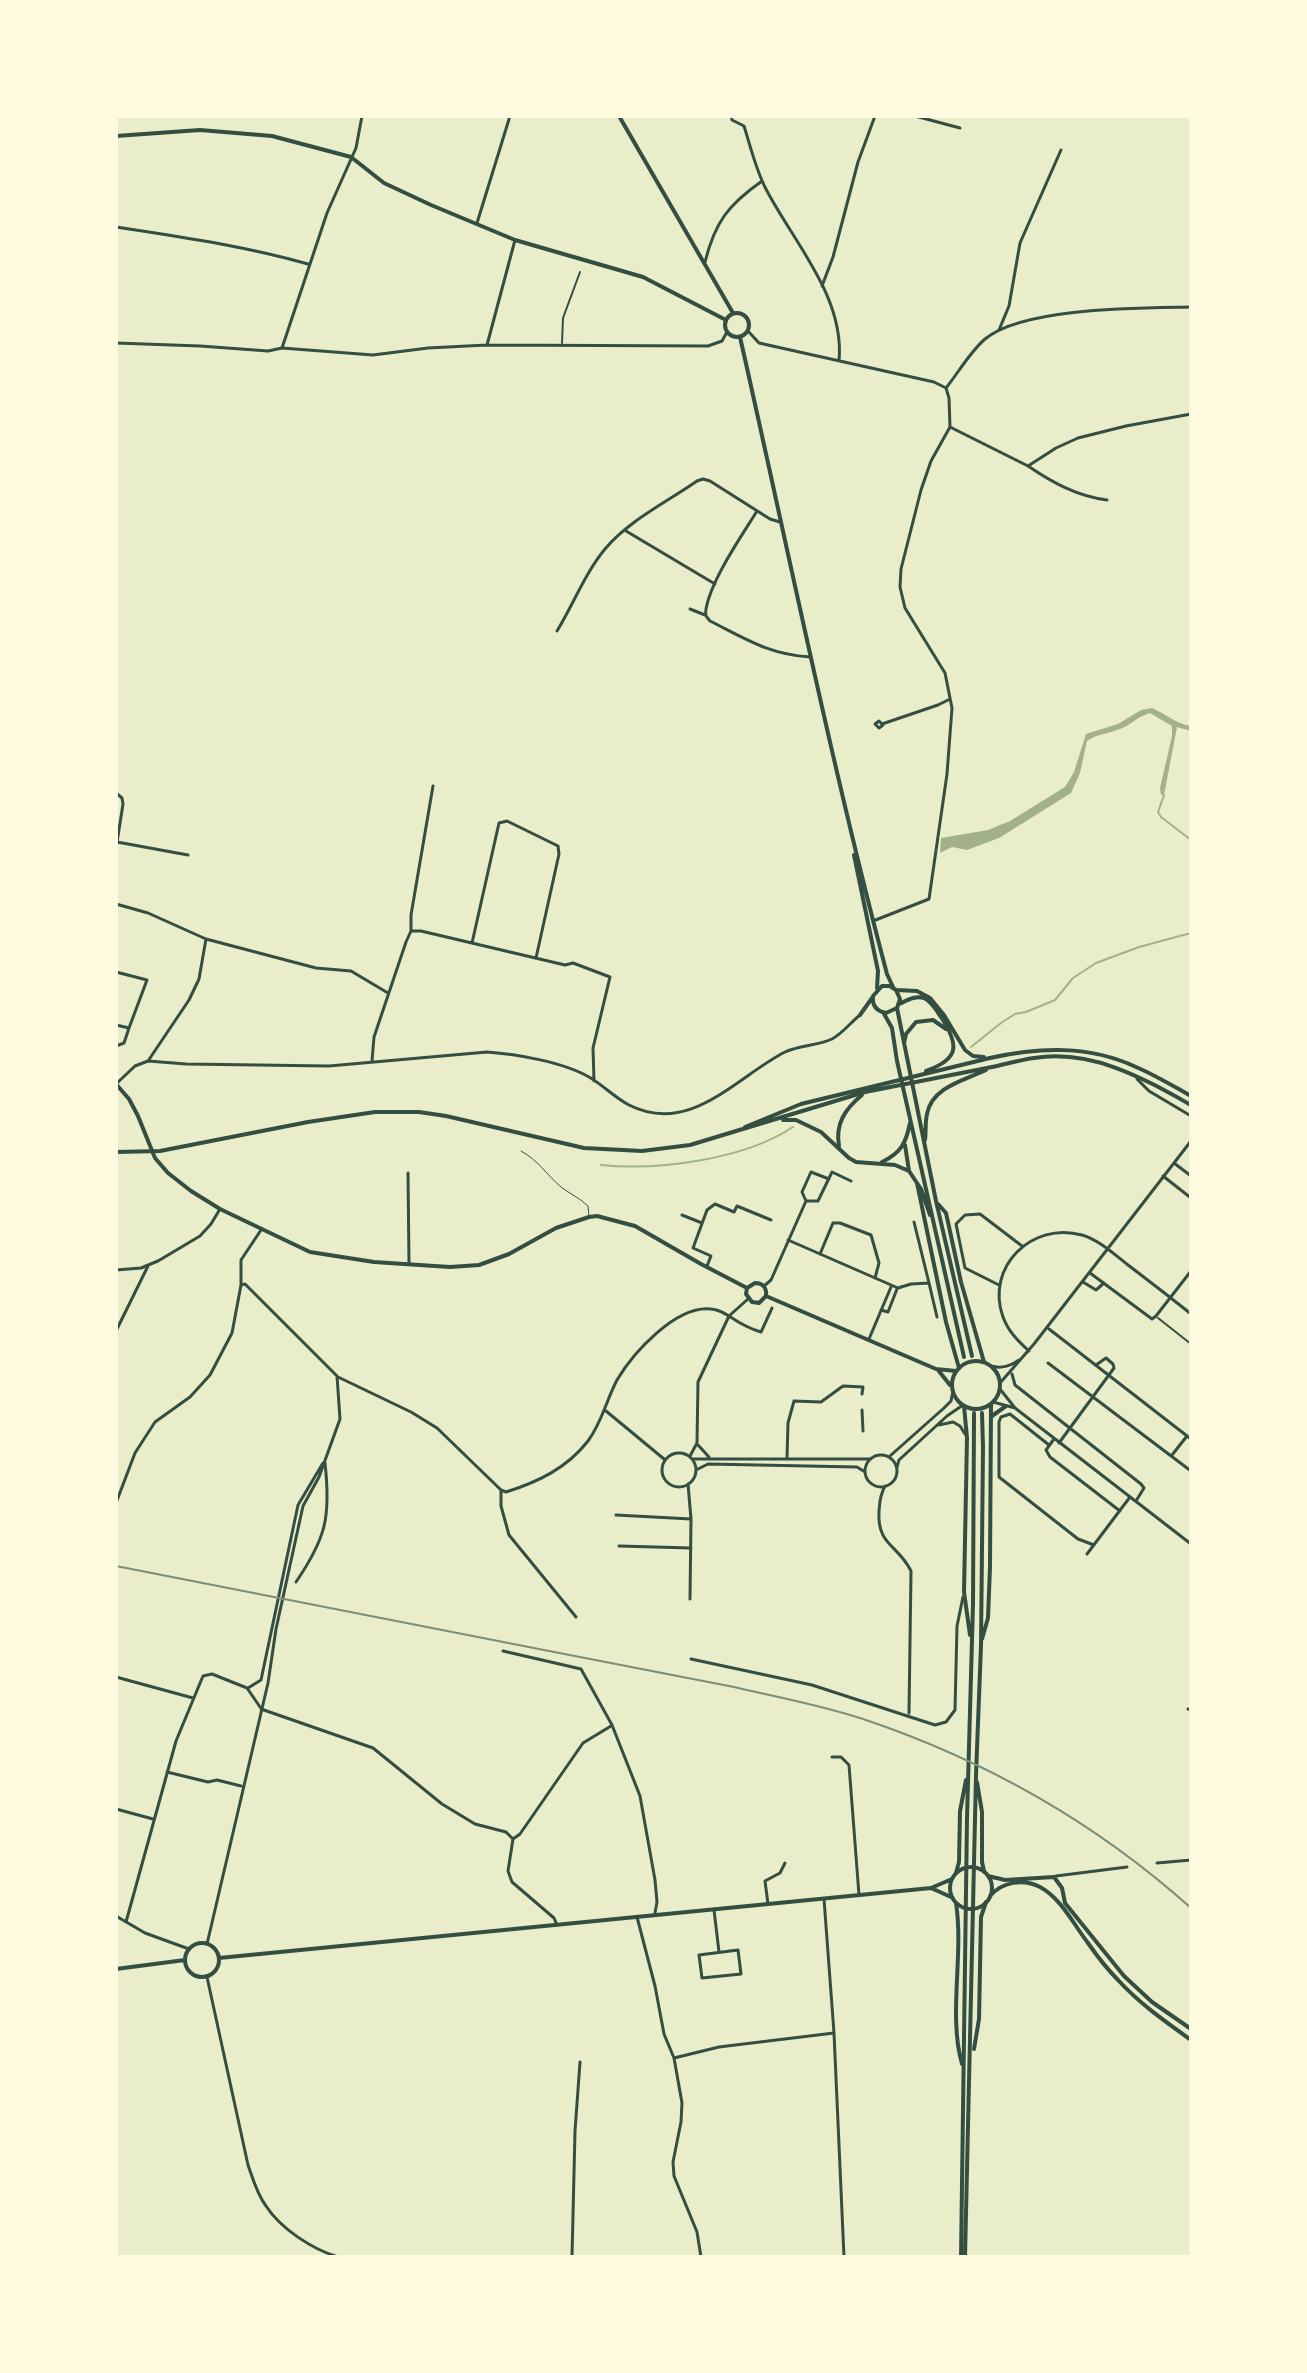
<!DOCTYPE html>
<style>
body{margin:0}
#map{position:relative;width:1307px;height:2373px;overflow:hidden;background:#e9edc9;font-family:Helvetica,sans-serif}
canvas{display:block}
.frame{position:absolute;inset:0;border:118px solid #fefae0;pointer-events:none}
</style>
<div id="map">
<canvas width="1307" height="2373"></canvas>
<div class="frame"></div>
</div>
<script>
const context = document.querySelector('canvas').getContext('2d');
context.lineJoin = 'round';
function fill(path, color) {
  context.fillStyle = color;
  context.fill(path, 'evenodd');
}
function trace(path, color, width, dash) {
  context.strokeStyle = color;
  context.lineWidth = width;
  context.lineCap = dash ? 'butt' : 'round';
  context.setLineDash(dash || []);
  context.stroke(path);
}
const water = new Path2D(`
 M 1152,708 C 1168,715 1174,723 1191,726 L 1191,731 L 1177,727 L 1164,795 L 1161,795 L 1160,788 L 1172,736 L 1172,726 L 1150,713 C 1138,716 1131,725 1120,729 C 1109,734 1098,733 1087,741 L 1080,773 L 1071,793 L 999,838 L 967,850 L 952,847 L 940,853 L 941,838 L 988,830 L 1010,821 L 1065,787 L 1074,772 L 1086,734 L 1118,724 L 1141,710 Z`);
const stream = new Path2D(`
 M 1164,795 L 1158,812 L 1161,817 L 1191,840
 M 971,1047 L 1001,1023 L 1015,1014 L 1026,1012 L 1055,1000 L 1073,978 L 1096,963 L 1139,947 L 1191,933
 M 601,1165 C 659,1171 745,1159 793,1127`);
const service = new Path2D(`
 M 521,1151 C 538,1160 547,1175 561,1187 C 570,1194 580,1198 588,1206 L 589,1216`);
const pedestrian = new Path2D(`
 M 562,343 L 563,318 L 580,272
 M 1158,1318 L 1191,1344`);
const minor = new Path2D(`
 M 731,116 L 732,120 L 744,126 C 751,148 756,171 767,191 C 795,244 845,298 839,361
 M 915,116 L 960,128
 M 477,223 L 510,116
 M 116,227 C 181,237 245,246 308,264
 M 705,262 C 715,222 728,205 762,181
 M 822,286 L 833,257 L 858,162 L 875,116
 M 999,330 L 1009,306 L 1020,243 L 1061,150
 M 748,331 L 759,343 L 934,382 L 946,388
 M 116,343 L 200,346 L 268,351 L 282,348 L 373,355 L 428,348 L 487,345 L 708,346 L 722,341 L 727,332
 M 487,345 L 515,240
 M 282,348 L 327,213 L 356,148 L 362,116
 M 946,388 C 958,373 970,352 985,339 C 1023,307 1140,308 1191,307
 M 950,427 L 1028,466 L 1056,448 L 1078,438 L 1126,426 L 1191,414
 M 1028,466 C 1053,483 1077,496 1107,500
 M 757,511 C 741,537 711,580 706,609 C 705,616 706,616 710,621 C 746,639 768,654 810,657
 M 626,531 L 715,584
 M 690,609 L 705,615
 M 557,631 C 573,605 585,573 605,549 C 628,521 667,502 697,481 L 703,479 L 710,481 L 770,519 L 780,522
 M 879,721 L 883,725 L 879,728 L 875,724 Z
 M 882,724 L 938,705 L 950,699
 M 116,793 L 122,798 L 123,804 L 116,849
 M 117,842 L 188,855
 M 116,904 L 148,913 L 206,939 L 199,979 L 189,1000 L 148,1061 L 135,1066 L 116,1084
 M 873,921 L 929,899 L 947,774 L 952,708 L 945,673 L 905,608 L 900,587 L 901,569 L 921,490 L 931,461 L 950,427 L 949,398 L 946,388
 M 411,931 L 411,915 L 433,786
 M 206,939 L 316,968 L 351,971 L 388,993
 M 472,943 L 499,823 L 507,821 L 558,846 L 559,854 L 536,958
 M 116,972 L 147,980 L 129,1028 L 116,1025
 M 116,1046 L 124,1043 L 129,1028
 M 148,1061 L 186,1064 L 329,1066 L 487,1052 C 516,1054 563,1062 589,1077 C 603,1085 615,1098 629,1105 C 690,1136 736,1077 785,1052 C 800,1045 817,1046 832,1039 C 843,1033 850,1023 860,1015
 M 372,1061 L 374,1037 L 406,942 L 411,931 L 421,931 L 565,965 L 573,963 L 610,977 L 593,1048 L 594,1081
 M 1137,1079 L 1149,1091 L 1191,1116
 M 1174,1163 L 1191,1176
 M 408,1173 L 409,1264
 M 1163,1176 L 1191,1198
 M 806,1201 L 818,1201 L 832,1172 L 851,1181
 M 682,1215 L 702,1223
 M 788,1240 L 898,1288
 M 820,1254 L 833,1223 L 840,1223 L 871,1235 L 879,1263 L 875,1278
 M 707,1266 L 711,1256 L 693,1248 L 707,1210 L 715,1204 L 734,1212 L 737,1206 L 771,1220
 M 116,1270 L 141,1268 L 158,1261 L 200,1236 L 211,1224 L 220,1209
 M 1090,1273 L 1152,1319 L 1156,1316 L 1191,1271
 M 1083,1282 L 1096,1290 L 1104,1283
 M 929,1283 L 937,1317
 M 999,1285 L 965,1268 L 956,1224 L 965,1215 L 980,1214 L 1022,1246
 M 764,1286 L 771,1280 L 806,1201 L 802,1192 L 811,1172 L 829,1179
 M 898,1288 L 911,1284 L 929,1283 L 914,1222
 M 881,1310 L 888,1312 L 897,1289
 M 1049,1329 L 1191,1439
 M 116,1331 L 148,1266
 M 869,1339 L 891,1287
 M 1029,1351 C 1018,1341 1008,1331 1003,1317 C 985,1267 1032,1221 1082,1235 C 1099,1240 1114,1254 1128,1265 C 1149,1281 1170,1297 1191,1314
 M 1048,1363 L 1191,1471
 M 991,1366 C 1002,1369 1010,1366 1019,1360
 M 1012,1374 L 1015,1385 L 1141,1484 L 1144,1488 L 1136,1501
 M 338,1377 L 411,1412 L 437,1428 L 501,1490 L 506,1492 C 538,1482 567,1468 588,1441 C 602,1422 606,1401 617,1380 C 633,1353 676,1305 711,1309 C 724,1310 733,1320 744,1325 C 749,1328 755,1330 761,1332 L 772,1308
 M 1000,1383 L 1034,1344 L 1191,1141
 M 862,1410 L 863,1431
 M 606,1411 L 664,1459
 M 939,1425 L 953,1422 L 960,1426 L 965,1434
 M 1054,1439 L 1046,1450 L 1050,1457 L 1120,1511
 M 1059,1443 L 1114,1368 L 1113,1364 L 1106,1358 L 1096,1365
 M 698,1445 L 709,1457
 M 1049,1445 L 1010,1414 L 1001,1417 L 999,1422 L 999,1477 L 1078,1539 L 1094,1545
 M662 1470a17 17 0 1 1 34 0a17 17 0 1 1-34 0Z
 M865 1471a16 16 0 1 1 32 0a16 16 0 1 1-32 0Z
 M 1172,1455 L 1187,1436
 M 690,1456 L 697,1443 L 698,1382 L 729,1316 L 748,1299
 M 890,1456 L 944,1408 L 951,1401 L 953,1391
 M 787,1458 L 788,1423 L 794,1401 L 821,1402 L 843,1386 L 863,1387 L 862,1394
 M 692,1459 L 870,1459
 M 897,1467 L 899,1460 L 947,1416 L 963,1405
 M 696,1470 L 708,1464 L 857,1467 L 865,1472
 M 688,1484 L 691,1519 L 690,1599
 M 885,1486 C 880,1496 880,1501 879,1511 C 877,1546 898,1544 911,1571 L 909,1713
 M 501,1490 L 501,1506 L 509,1535 L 576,1617
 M 116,1503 L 135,1453 L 155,1422 L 190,1397 L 210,1375 L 232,1333 L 241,1285 L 241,1260 L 261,1230
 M 616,1515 L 691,1519
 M 619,1546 L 691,1548
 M 1087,1554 L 1130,1497
 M 296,1582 C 326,1538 331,1517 325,1463
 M 503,1651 L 581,1669 L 612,1725 L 640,1796 L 655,1880 L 657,1902 L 655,1913
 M 691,1659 L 812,1685 L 935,1725 L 946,1722 L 955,1710 L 957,1626 L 963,1597
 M 116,1677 L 193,1698
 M 248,1688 L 261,1680 L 298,1505 L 323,1463
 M 261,1709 L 373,1748 L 442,1804 L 475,1824 L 506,1832 L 513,1839 L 508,1871 L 512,1882 L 554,1918 L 557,1925
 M 1188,1709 L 1191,1710
 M 832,1757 L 841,1757 L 849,1765 L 859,1895
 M 167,1772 L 208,1782 L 217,1780 L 241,1786
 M 116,1809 L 153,1819
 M 513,1839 L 520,1834 L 583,1743 L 611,1726
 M 1157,1863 L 1191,1860
 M 1056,1876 L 1127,1867
 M 824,1899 L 834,2033 L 844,2257
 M 768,1904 L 765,1881 L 780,1873 L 785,1863
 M 714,1910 L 719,1952
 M 116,1916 L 145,1933 L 189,1949
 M 637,1917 L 655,1986 L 664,2034 L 674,2058 L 682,2103 L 681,2122 L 673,2162 L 674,2176 L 697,2232 L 701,2257
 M 126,1922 L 176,1741 L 203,1676 L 212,1674 L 247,1688 L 260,1707
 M 207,1944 L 268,1683 L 276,1629 L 303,1506 L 319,1477 L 340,1419 L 337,1376 L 245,1284 L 241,1285
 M 738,1950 L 741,1974 L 702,1978 L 699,1955 Z
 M 207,1977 L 248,2165 C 253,2179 257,2194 266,2206 C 281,2229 312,2249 338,2257
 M 674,2058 L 719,2047 L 834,2033
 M 572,2257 L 575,2131 L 580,2062`);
const tertiary = new Path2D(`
 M 1000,1389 L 1015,1408 L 1191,1544
 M 993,1402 L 1015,1408`);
const secondary = new Path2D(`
 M 116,136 L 200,130 L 272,136 L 351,157 L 384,183 L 431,205 L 515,240 L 643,277 L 726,320
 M 990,1058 C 1039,1047 1089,1045 1136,1067 C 1155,1075 1173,1086 1191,1096
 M 992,1067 C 1006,1064 1020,1060 1034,1058 C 1092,1049 1143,1078 1191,1105
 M 116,1084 L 129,1099 L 138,1116 L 155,1158 L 168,1173 L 191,1191 L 220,1209 L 310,1252 L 374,1262 L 450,1267 L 479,1265 L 509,1254 L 556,1228 L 589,1217 L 597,1216 L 635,1226 L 701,1264 L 747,1288
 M 747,1288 L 746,1294 L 752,1302 L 759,1303 L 766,1296
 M 747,1288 L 755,1283 C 763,1283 767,1288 766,1296
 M 766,1296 L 936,1369 L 956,1371
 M952 1385a24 24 0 1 1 48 0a24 24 0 1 1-48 0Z
 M 938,1370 L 950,1385
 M950 1888a21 21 0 1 1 42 0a21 21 0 1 1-42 0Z
 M 988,1876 L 1005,1880 L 1054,1877 L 1062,1888 L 1065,1903 L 1124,1976 L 1152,2002 L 1191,2029
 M 931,1888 L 951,1897
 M 990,1896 C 1002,1882 1023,1878 1040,1887 C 1061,1898 1074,1925 1088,1943 C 1097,1956 1108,1970 1119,1981 C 1140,2004 1166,2022 1191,2040
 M185 1960a17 17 0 1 1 34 0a17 17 0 1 1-34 0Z
 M 219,1958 L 931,1888 L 952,1879
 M 116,1969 L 185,1960`);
const primary = new Path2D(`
 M 619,116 L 733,313
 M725 325a12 12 0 1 1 24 0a12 12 0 1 1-24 0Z
 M 740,337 C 788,549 831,763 887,974 L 893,987
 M 854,855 L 878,971 L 877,988
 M 896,990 L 900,999 L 897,1008 L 886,1013 C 876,1011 872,1005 873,996 L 882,986 L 890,986 L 896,990 L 917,991 L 930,998 L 944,1015 L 965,1050 L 973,1056 L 984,1057
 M 899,1004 C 906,1001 915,995 924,998 C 931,1001 937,1011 941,1017 C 960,1046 959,1059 926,1071
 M 897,1008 L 936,1201 L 972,1356
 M 883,1012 L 892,1028 L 897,1061 L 964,1357
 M 860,1015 L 872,998
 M 904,1043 L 906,1034 L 916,1022 L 933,1020 L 946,1029
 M 783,1120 L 796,1120 L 821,1132 L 849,1158 L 856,1162 L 895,1165 L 909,1171
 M 745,1127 L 801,1104 L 990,1058
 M 925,1140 C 926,1132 925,1122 927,1114 C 932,1087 965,1080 986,1070
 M 905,1145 L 909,1171 L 921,1189 L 930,1215
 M 839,1146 C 835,1124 845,1109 862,1095
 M 116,1152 L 160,1151 L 308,1122 L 375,1112 L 419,1112 L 446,1116 L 584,1148 L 642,1151 L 690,1145 L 865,1092 L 992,1067
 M 882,1162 C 901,1153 906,1143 910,1123
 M 917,1183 L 946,1322 L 959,1368
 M 938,1204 L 946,1213 L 961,1282 L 984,1362
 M 964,1406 L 967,1438 L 964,1592 L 970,1635
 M 992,1416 L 1006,1406
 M 982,1639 L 988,1618 L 990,1567 L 991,1404
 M 977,1782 L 982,1812 L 982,1862 L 984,1871
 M 956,1873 L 959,1862 L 960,1811 L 966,1780
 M 956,1903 C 964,1954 948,2016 962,2064
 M 974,2049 L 979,2019 L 981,1917 L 986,1902
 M 961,2257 L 967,1818 L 973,1604 L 974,1413
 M 965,2257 L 976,1775 L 981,1645 L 983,1447 L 982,1413`);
const rail = new Path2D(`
 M 116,1566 C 258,1594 401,1622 544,1650 C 607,1662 670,1674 734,1687 C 777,1697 821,1705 863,1719 C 985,1760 1095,1822 1191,1908`);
fill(water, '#a3b18a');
trace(stream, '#a3b18a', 2);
trace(service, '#344e41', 1);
trace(pedestrian, '#344e41', 2);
trace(minor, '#344e41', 3);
trace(tertiary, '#344e41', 3);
trace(secondary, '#344e41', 4);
trace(primary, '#344e41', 4);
trace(rail, '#7c8e77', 2);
</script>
